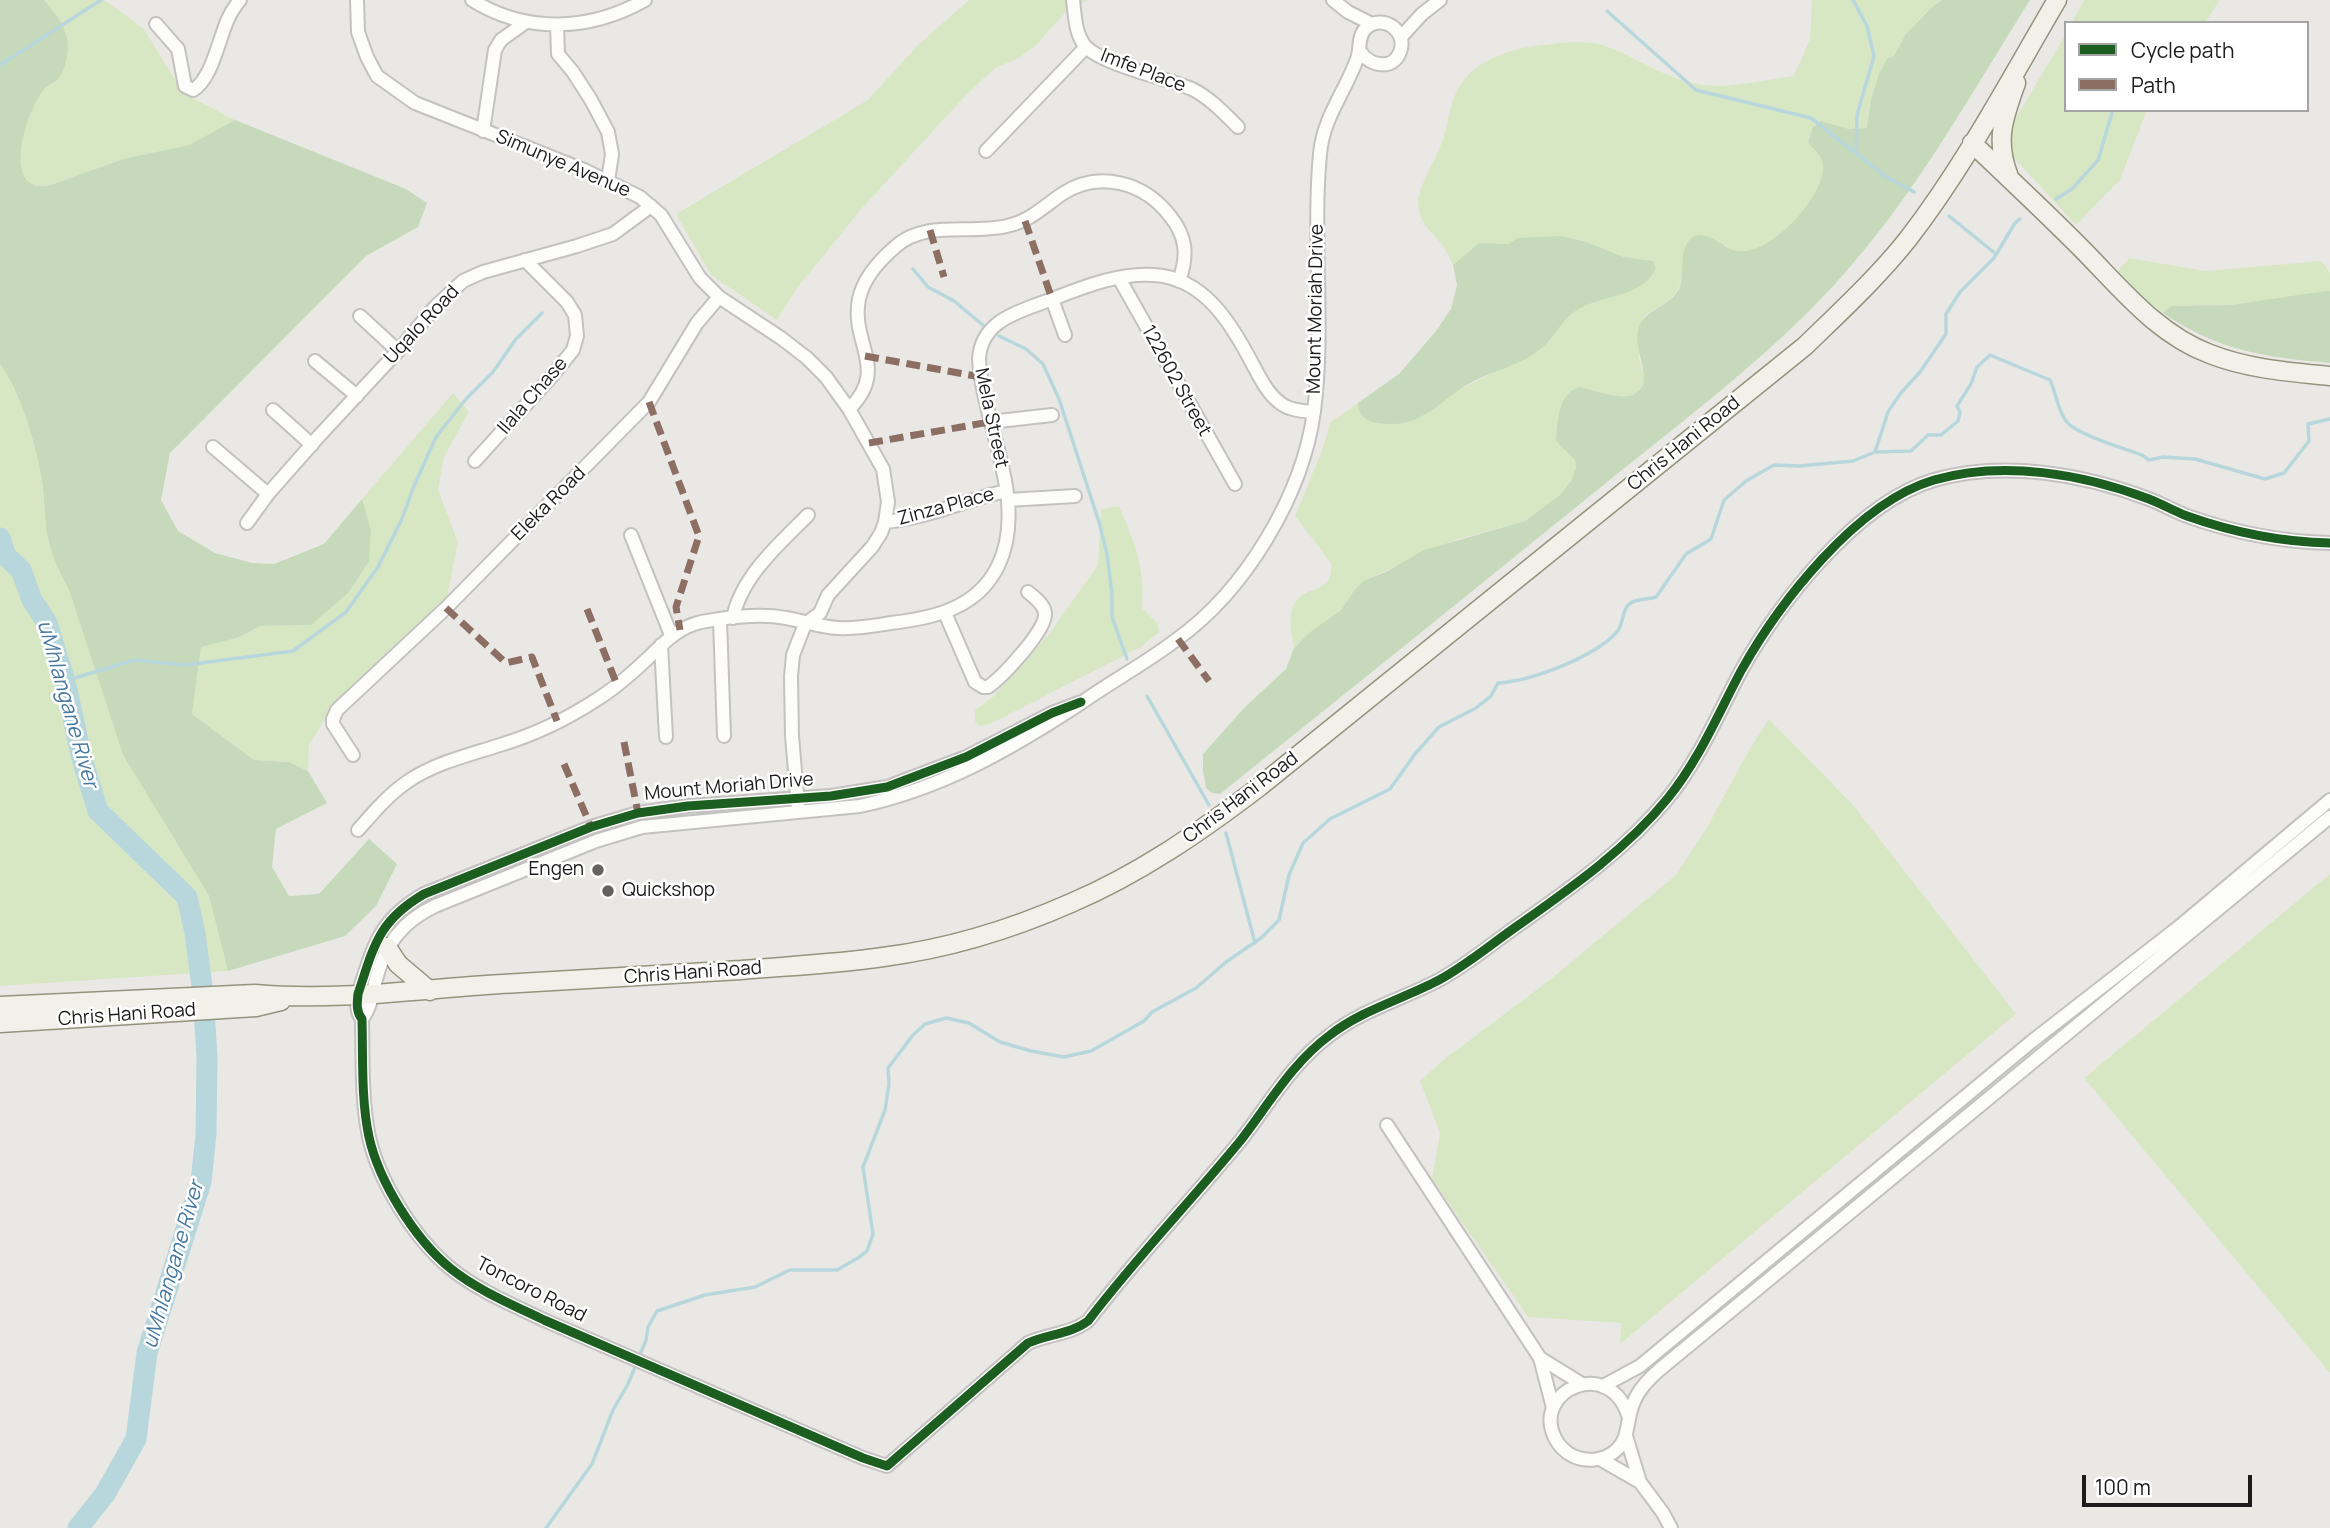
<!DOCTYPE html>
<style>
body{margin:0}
#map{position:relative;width:2330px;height:1528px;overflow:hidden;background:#eae8e5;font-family:Manrope,sans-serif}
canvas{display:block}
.legend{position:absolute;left:2064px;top:21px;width:245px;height:91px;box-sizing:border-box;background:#fff;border:2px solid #a4a4a4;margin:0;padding:9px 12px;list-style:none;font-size:21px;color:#1c1c1c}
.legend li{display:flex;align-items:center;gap:14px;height:35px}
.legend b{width:35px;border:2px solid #a4a4a4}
.scale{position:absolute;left:2082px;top:1475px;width:170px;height:32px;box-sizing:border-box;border:4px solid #1c1c1c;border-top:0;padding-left:9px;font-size:21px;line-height:24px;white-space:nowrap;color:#1c1c1c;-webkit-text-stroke:5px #fff;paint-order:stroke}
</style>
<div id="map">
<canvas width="2330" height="1528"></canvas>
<ul class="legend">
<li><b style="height:9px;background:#1b5e20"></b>Cycle path</li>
<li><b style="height:9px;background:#8d6e63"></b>Path</li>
</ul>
<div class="scale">100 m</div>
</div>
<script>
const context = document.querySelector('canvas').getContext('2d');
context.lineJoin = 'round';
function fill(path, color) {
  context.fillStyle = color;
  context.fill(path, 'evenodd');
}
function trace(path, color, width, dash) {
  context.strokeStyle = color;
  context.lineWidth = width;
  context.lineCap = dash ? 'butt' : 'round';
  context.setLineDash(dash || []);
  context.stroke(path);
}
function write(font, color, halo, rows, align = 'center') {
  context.font = font + ' Manrope,sans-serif';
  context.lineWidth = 5;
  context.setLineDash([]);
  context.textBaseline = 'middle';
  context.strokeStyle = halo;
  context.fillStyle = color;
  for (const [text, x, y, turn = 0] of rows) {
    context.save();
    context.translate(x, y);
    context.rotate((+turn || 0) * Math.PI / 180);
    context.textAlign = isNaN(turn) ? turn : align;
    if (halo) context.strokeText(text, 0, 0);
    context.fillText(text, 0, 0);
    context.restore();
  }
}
const grass = new Path2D(`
 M 44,0 L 105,0 L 144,29 L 184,94 L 235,120 L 189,145 L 123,159 L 48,186 C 0,192 24,105 47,86 C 50,83 53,82 57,81 L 58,17 Z
 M 969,0 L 1088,0 L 1067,11 L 1035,46 L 1019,58 L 995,68 L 967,94 L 864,206 L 797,288 L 777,320 L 711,275 L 676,214 L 868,100 L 918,45 Z
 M 1812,0 L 1942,0 C 1896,30 1887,81 1867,128 L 1849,129 L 1821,121 L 1813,149 C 1818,155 1824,159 1824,168 C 1822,198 1781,241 1753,250 C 1746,252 1738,251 1731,250 L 1726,245 L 1681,281 C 1677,299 1659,306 1644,316 L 1639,358 L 1644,376 L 1642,387 C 1639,390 1636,393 1633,395 C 1622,400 1592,390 1580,387 C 1558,407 1557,411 1556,440 L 1575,460 L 1576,468 L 1571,481 L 1561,495 L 1525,521 L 1458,539 L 1365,580 C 1355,589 1349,603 1339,611 C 1324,624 1308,633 1294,648 C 1292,635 1288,622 1292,609 C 1301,582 1334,598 1331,563 L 1295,516 L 1321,453 L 1331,422 L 1358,403 C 1358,414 1364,417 1373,422 L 1461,389 L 1540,350 L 1559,325 L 1575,311 L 1653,261 L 1624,257 L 1588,242 L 1562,236 L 1509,244 L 1479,243 L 1453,265 C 1450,260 1448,254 1445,249 C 1432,230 1418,226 1418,199 C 1423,178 1436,159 1443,139 C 1448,125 1449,107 1456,93 C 1473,57 1516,47 1552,44 C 1569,42 1589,40 1605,46 C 1639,58 1668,81 1704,85 C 1735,88 1764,80 1794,76 L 1810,39 Z
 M 2084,0 L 2220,0 L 2205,23 L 2072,23 Z
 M 2066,34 L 2066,110 L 2147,110 L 2120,180 L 2076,225 L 2016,160 C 2009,148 2008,139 2011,126 Z
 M 2129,258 L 2205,271 L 2322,261 L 2330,273 L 2330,291 L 2231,305 L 2172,306 L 2163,313 L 2143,298 L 2118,271 Z
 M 0,364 C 20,391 35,442 41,475 C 45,495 44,515 47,534 C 51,554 59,572 69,590 L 123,755 L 209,896 L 228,971 L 0,986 Z
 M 453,393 L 469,412 L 444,457 L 438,490 L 458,542 L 446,602 L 329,712 L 309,745 L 308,771 L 289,762 L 254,760 L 192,714 L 201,647 L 237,638 L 260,626 L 311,625 L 370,531 L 362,499 Z
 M 1119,506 C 1134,540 1146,570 1142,608 L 1158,624 L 1159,632 L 1141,647 L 990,724 L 978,726 L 975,721 L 975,710 L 994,696 L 1049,634 L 1098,565 L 1101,509 Z
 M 1769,719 L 1853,805 L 2016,1014 L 1620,1344 L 1621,1323 L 1528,1317 L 1432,1179 L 1440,1133 L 1420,1081 L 1442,1061 L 1551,979 L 1676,875 L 1709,824 L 1749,750 Z
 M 2330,874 L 2330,1372 L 2329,1372 L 2084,1078 Z`);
const forest = new Path2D(`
 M 0,0 L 44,0 C 55,12 69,30 68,48 C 68,57 64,72 58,79 C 55,83 49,84 45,88 C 26,109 0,192 48,186 L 123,159 L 189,145 L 235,120 L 406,189 L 427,203 L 418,227 L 366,256 L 170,453 L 161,500 L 178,531 L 215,553 L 252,563 L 274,564 L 324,544 L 362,499 L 371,531 L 369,561 L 348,593 L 311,625 L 260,626 L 237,638 L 201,647 L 192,714 L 254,760 L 289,762 L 308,771 L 327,803 L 276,829 L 272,867 L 289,896 L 319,894 L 369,839 L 397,864 L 376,906 L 345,936 L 228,971 L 209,896 L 123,755 L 69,590 C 59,572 51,554 47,534 C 44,515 45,495 41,475 C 35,442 20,391 0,364 Z
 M 1942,0 L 2030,0 C 1969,97 1913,199 1835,284 C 1765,360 1681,422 1601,487 C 1474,590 1347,692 1220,794 L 1212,793 L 1206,788 L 1203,771 L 1203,754 L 1245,707 L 1286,669 L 1294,648 L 1309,633 L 1341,610 L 1356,588 L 1365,580 L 1386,572 L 1424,550 L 1525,521 L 1560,495 L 1571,481 L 1576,468 L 1575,460 L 1556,441 C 1557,421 1558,393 1580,387 C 1592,390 1621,400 1633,395 C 1636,393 1639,390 1642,387 C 1649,372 1634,349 1638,330 C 1644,308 1669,308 1679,289 C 1686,275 1678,256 1688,242 C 1699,225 1719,243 1730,249 C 1734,251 1741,251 1745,251 C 1775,249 1826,195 1823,164 C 1822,155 1813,150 1808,142 L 1813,127 L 1821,121 L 1849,129 L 1867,128 L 1871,100 L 1879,74 L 1887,59 L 1894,56 L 1906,34 L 1932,7 Z
 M 1562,236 L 1587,242 L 1624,257 L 1653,261 L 1656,268 C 1643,299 1598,294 1574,312 C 1560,322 1554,338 1542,348 C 1523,364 1496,370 1474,381 C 1445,395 1425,426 1389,424 C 1382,423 1375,424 1368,420 C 1361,415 1358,412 1358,403 L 1399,374 L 1436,331 L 1451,309 L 1457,285 L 1453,265 L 1479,243 L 1509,244 L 1517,238 Z
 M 2325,291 L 2330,291 L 2330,363 C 2264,357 2219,351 2163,313 L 2171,306 L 2231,305 Z`);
const stream = new Path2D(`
 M 1853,0 L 1867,26 L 1874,56 L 1857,115 L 1856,151
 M 1607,11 L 1696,90 L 1811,118 L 1885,176 L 1914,192
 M 0,65 L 101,0
 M 2056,199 L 2072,189 L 2098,160 L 2113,110
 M 1949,216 L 1996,254
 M 913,269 L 928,287 L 954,301 L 984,326
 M 999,336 L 1026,349 L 1043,364 L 1059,399 L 1099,522 L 1107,554 L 1112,594 L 1112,617 L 1127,659
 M 1875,452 L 1888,412 L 1900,394 L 1920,372 L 1946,334 L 1946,314 L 1960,292 L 1994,258 L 2015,223 L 2020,219
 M 65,681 L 134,660 L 185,665 L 293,651 L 346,612 L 378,567 L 401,521 L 414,486 L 436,437 L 465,400 L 493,372 L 516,339 L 542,313
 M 1147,696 L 1209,805
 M 1226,833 L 1255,943
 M 546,1528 L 592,1464 L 613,1410 L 628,1384 L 646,1340 L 648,1327 L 657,1311 L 705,1295 L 755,1287 L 790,1270 L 837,1270 L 858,1258 L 867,1251 L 873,1234 L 863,1167 L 885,1110 L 889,1084 L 888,1068 L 913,1035 L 925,1024 L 946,1018 L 969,1023 L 1000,1042 L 1031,1051 L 1064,1057 L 1091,1051 L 1144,1021 L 1152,1012 L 1196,988 L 1226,962 L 1261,938 L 1279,920 L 1289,875 L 1303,843 L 1330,819 L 1390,789 L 1415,754 L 1439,727 L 1476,708 L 1491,696 L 1498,683 C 1532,681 1594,657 1617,632 C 1625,623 1620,606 1635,601 C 1641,599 1649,599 1656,597 L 1686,554 L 1711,539 L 1724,500 L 1746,481 L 1774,465 L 1799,466 L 1853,461 L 1875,452 L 1911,451 L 1928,435 L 1941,435 L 1958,421 L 1960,412 L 1957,406 L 1971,384 L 1977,367 L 1990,355 L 2050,380 C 2056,393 2058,410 2066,421 C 2075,434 2126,449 2142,455 L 2149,460 L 2163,457 L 2195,459 L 2265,479 L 2284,473 L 2309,441 L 2308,424 L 2330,419`);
const river = new Path2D(`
 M 0,538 L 6,556 L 21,570 L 32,600 L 47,623 L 65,681 L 82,759 L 98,811 L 187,897 L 195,933 L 203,994 L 207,1057 L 206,1134 L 201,1182 L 147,1353 L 136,1439 L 105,1494 L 78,1528`);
const street = new Path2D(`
 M 357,0 L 358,32 L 367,57 L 377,76 L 415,103 L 584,170 L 640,197 L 661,215 L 700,278 L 719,297 L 781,338 L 807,358 L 826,377 L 849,409 L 883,469 L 888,502 L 885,522 L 881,533 L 872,547 L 828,595 L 820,613 L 805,624 L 793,655 L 791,676 L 792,736 L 798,806
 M 472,0 C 526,34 590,31 645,0
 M 1073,0 C 1075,15 1075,35 1086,47 C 1104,65 1166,78 1192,89 C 1210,98 1224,113 1238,127
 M 1333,0 L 1348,12 L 1372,24
 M 156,24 L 178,49 L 185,86 L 193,90 C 212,79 219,38 228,19 C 231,12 235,6 240,0
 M 557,25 L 558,54 L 573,72 L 591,100 L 608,132 L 612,154 L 608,181
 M 1401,37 L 1422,14 L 1440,0
 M 483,131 L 495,50 L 501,40 L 526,22
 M 986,151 L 1086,47
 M 1119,278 L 1235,484
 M 1052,299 L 1065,335
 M 360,316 L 398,351
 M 315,361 L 357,396
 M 849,409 C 890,369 850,343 859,299 C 863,279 880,260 895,247 C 926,219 970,235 1007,226 C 1030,221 1043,207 1062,194 C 1099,170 1144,182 1170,216 C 1187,237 1188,256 1179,281
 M 273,410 L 312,445
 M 990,422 L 1052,415
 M 213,447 L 268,494
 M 475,461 L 552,376 L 573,350 L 577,336 L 575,315 L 567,302 L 525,260
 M 1008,500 L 1075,496
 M 885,522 C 928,518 965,500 1006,491
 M 247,523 L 268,494 L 320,435 L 398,351 L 435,307 L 463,281 L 483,272 L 577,246 L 613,234 L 651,206
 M 631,535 L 671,635
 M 945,613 L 975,682 L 983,687 L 988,687 C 1002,677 1047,630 1045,613 C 1044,604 1035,598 1028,592
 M 733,618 C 741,577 779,544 808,515
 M 720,620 L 724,736
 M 661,645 L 666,737
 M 1081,702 L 1052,713 L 966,757 L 887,787 L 831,796 L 688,806 L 638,813 L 591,827 L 424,894 C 378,921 374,946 358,994 C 357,1003 356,1012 362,1019 C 363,1058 361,1099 369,1137 C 379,1182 415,1239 450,1268 C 477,1290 513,1305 544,1320 L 863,1458 L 887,1466 L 1028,1343 C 1048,1334 1071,1334 1088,1321 C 1136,1258 1191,1201 1241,1140 C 1269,1104 1292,1063 1330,1035 C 1362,1010 1403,999 1439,980 C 1465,966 1489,946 1513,929 C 1568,890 1625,851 1668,798 C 1699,760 1718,714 1741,671 C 1779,603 1856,503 1934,480 C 2003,460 2083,474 2149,499 C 2162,504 2174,511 2187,516 C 2232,532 2282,542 2330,543
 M 353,755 L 333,724 L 333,719 L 337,710 L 446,608 L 649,402 L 697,323 L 719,297
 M 358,830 C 373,813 388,795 407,782 C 434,763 469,755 500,745 C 533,735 567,719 596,700 C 614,689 630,675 646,660 C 663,644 676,628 701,622 C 727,617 760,613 786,618 C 804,621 820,627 838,628 C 856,629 873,626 891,623 C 933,618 977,609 998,566 C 1029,502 983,426 979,359 C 981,326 1008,315 1036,305 C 1073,292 1113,272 1154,275 C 1204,278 1231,323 1252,363 C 1259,376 1267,393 1279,402 C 1288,410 1302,411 1314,412
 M 362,1019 C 370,1009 372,995 375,983 C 384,946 401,922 435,906 L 596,841 L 642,827 L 860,806 C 943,788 1011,749 1081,703 C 1112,681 1146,663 1176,640 C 1245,591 1303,495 1314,411 C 1325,326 1312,239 1320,154 C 1323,118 1345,92 1357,59 C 1361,49 1357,37 1366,28 C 1383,13 1408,31 1400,52 C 1393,71 1369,66 1360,51
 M 1387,1125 L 1540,1358 L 1553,1408
 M 1540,1358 L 1582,1384
 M 1603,1386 L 1640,1366 L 2031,1042 L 2180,926 L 2330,800
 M 1629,1418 C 1611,1355 1531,1390 1555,1438 C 1559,1446 1565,1452 1573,1456 C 1586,1462 1602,1461 1614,1452 C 1630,1440 1626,1421 1633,1404 C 1638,1390 1648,1380 1659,1370 L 2330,817
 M 1626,1436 L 1640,1482
 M 1600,1459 L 1640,1482 L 1663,1513 L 1671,1528`);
const secondary = new Path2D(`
 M 1972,143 C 2008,177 2044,211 2079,246 C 2119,286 2156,334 2210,354 C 2248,369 2290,372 2330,376
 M 2008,174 C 1995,139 2004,117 2016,83
 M 387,947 L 398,964 L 430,991
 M 0,1006 L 255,994 C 343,1002 431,987 519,983 C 593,979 667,975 741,970 C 788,966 836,964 883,957 C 946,949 1012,929 1071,903 C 1139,874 1200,832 1259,787 L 1805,346 C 1840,312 1877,278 1908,239 C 1965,165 2010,80 2057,0
 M 0,1023 L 256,1007 L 281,1001`);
const quiet = new Path2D(`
 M 1025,221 L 1052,299
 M 930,230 L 944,277
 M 865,356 L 981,377
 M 649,402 L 699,536 L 676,607 L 680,630
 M 869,443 L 990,422
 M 446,608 L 506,663 L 532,657 L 557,721
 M 587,609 L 617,685
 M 1178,639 L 1209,681
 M 624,742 L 638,813
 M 564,764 L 591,827`);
const cycleway = new Path2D(`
 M 1081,702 L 1052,713 L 966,757 L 887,787 L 831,796 L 688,806 L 638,813 L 591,827 L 424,894 C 378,921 374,946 358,994 C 357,1003 356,1012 362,1019 C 363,1058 361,1099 369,1137 C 379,1182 415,1239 450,1268 C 477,1290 513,1305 544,1320 L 863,1458 L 887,1466 L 1028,1343 C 1048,1334 1071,1334 1088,1321 C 1136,1258 1191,1201 1241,1140 C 1269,1104 1292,1063 1330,1035 C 1362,1010 1403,999 1439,980 C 1465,966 1489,946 1513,929 C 1568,890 1625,851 1668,798 C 1699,760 1718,714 1741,671 C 1779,603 1856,503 1934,480 C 2003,460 2083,474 2149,499 C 2162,504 2174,511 2187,516 C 2232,532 2282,542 2330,543`);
const markers = [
 [598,870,7,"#646362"],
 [608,891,7,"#646362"]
];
const streetNames = [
 ["Imfe Place",1143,71,21],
 ["Simunye Avenue",563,164,23],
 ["Mount Moriah Drive",1316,309,-89],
 ["Uqalo Road",422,325,-47],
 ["122602 Street",1176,381,61],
 ["Ilala Chase",533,396,-49],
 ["Mela Street",991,418,78],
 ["Chris Hani Road",1684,444,-39],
 ["Eleka Road",549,504,-45],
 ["Zinza Place",946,507,-15],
 ["Mount Moriah Drive",729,787,-5],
 ["Chris Hani Road",1241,798,-37],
 ["Chris Hani Road",693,973,-4],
 ["Chris Hani Road",127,1015,-4],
 ["Toncoro Road",531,1290,27]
];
const poiNames = [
 ["Engen",584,870],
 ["Quickshop",622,891,"left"]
];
const waterNames = [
 ["uMhlangane River",67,704,74],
 ["uMhlangane River",174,1265,-74]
];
fill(grass, '#d8e7c3');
fill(forest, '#c6d9ba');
trace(stream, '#b8d7dd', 3.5);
trace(river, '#b8d7dd', 21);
trace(street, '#c3c2c1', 16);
trace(secondary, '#93937e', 21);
trace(street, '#fcfcfb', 12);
trace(secondary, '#f2f1e9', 18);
trace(quiet, '#8d6e63', 7, [14, 7]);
trace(cycleway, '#1b5e20', 9);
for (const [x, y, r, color] of markers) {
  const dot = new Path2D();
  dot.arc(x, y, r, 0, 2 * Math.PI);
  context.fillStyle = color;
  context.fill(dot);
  trace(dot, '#fff', 2.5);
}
write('19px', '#1c1c1c', '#fff', streetNames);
write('19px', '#1c1c1c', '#fff', poiNames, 'right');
write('italic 21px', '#4879a0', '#fff', waterNames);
</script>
